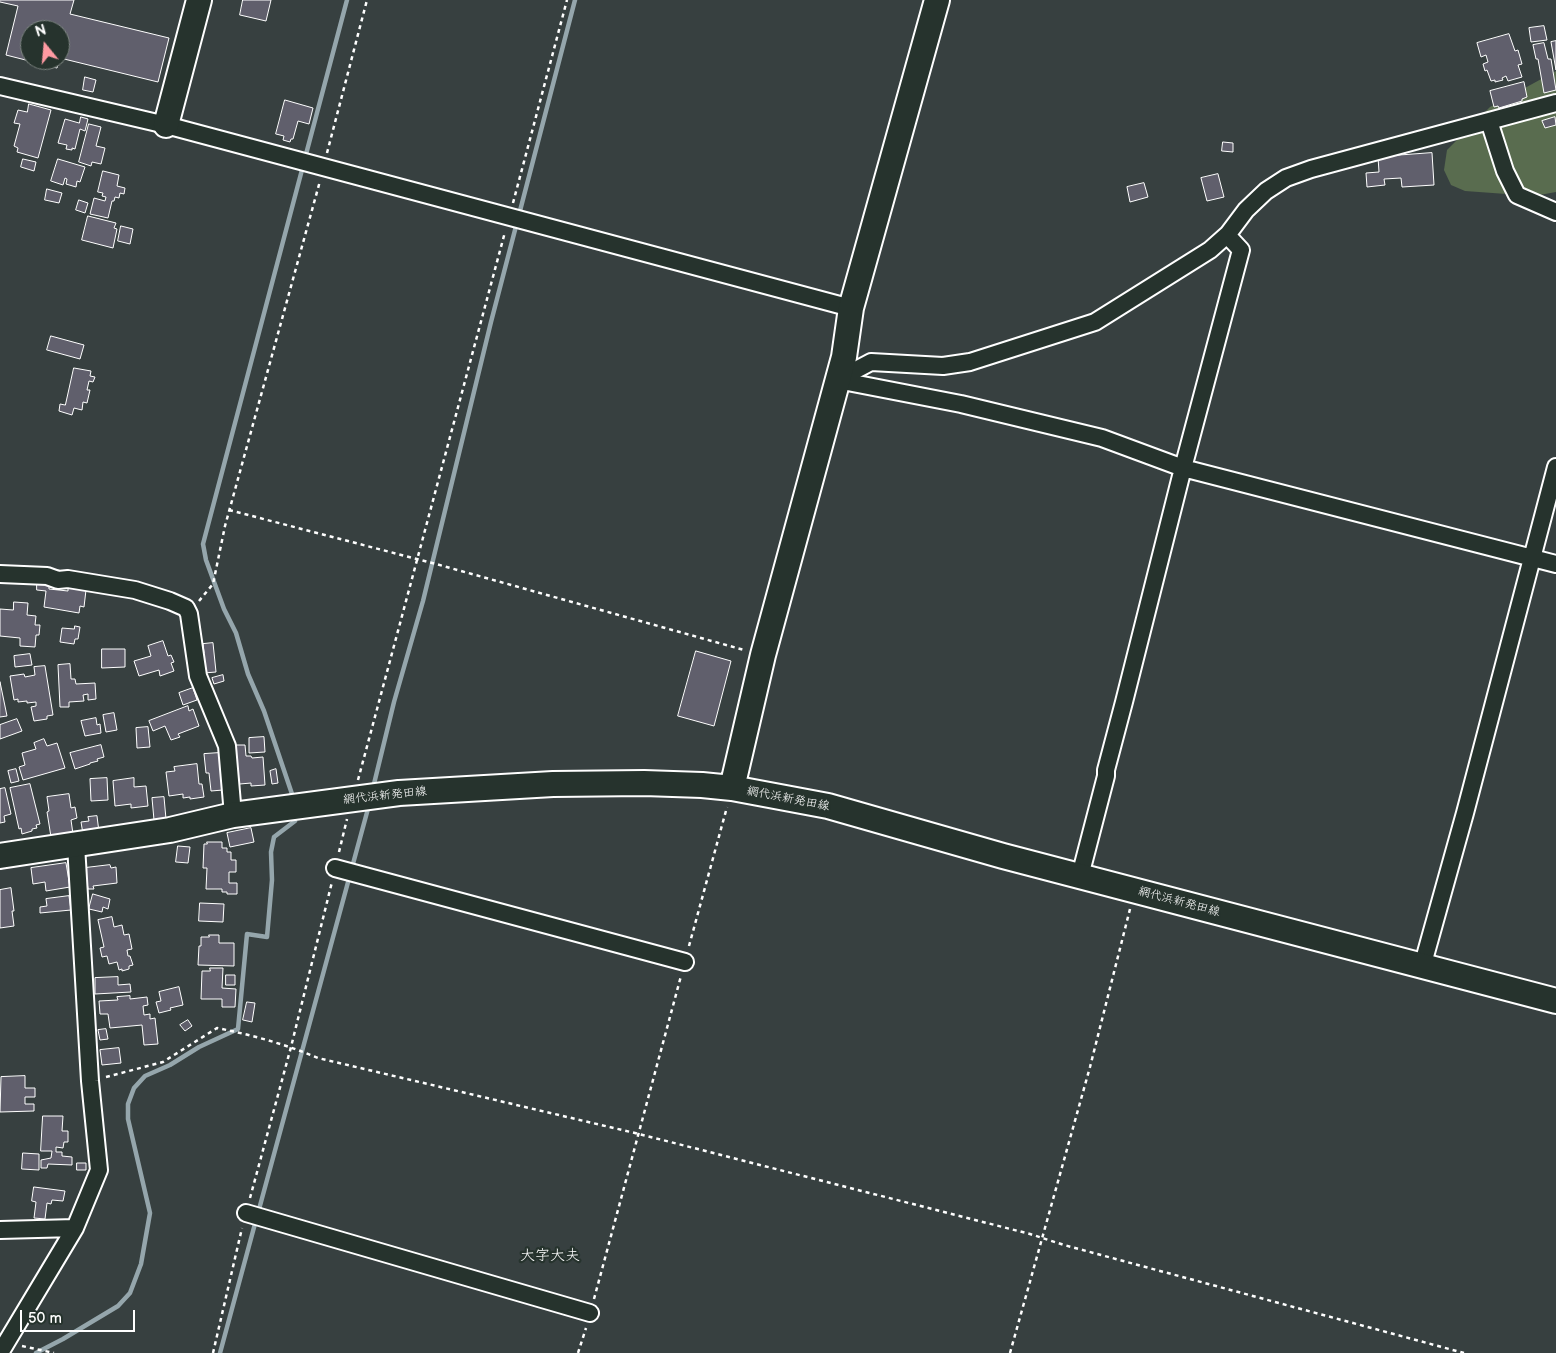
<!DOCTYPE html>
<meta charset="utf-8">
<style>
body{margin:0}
#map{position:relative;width:1556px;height:1353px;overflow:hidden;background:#374040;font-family:"Balsamiq Sans",sans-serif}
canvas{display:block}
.north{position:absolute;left:20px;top:20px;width:50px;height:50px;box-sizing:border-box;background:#26332d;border:1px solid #7d8581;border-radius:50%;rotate:343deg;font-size:14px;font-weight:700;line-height:20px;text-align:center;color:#fff}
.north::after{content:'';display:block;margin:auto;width:18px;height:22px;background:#ff9aa2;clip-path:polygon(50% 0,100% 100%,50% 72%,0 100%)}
.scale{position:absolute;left:20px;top:1310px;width:115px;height:22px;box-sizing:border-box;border:2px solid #fff;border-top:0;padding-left:6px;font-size:15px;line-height:18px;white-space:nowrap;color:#fff;-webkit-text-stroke:4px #26332d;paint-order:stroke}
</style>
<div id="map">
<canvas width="1556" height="1353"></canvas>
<div class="north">N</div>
<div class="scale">50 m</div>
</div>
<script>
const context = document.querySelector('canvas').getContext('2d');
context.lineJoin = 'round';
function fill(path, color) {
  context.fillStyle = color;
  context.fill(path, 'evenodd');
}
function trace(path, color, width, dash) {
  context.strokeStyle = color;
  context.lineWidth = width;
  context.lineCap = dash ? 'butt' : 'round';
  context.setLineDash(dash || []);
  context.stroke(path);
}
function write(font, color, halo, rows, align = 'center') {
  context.font = font + ' "Balsamiq Sans","Klee One",sans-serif';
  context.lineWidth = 4.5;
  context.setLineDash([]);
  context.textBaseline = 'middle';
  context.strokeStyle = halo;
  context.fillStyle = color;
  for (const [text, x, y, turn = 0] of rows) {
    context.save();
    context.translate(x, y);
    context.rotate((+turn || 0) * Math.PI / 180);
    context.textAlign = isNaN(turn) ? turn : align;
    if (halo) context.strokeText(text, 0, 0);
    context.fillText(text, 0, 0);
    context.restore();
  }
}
const green = new Path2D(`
 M 1556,71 L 1556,192 L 1534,196 L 1465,191 L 1451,185 L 1444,170 L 1447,150 L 1490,107 Z`);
const stream = new Path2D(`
 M 305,158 L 347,0
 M 373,788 L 394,702 L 423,601 L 491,322 L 575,0
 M 292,794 L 264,711 L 248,674 L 236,633 L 224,609 L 206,560 L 203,544 L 303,166
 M 258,1213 L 369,805
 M 36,1353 L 63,1339 L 118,1306 L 130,1293 L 141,1264 L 150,1213 L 128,1119 L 128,1104 L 134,1088 L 145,1076 L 170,1065 L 199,1047 L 238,1029 L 247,934 L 267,937 L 272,880 L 271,852 L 274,837 L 295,821
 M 220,1353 L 256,1220`);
const building = new Path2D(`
 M 0,0 L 74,0 L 70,14 L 169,38 L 158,82 L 60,58 L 60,30 L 30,30 L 30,60 L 59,60 L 57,68 L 6,55 L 18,6 L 0,2 Z
 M 243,0 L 271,0 L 266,21 L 240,15 Z
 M 1544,26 L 1547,40 L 1531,42 L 1529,28 Z
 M 1509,34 L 1515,51 L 1518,50 L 1522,64 L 1518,65 L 1522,77 L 1508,81 L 1506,76 L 1502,78 L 1503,80 L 1495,82 L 1495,80 L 1491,81 L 1487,70 L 1485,71 L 1483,64 L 1488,62 L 1486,55 L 1481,57 L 1477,43 Z
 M 1556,41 L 1556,70 L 1551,42 Z
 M 1544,43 L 1548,59 L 1551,59 L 1556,90 L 1544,93 L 1538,59 L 1536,59 L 1533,45 Z
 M 85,77 L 96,80 L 93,92 L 83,90 Z
 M 1524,82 L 1527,97 L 1522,99 L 1522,101 L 1499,108 L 1498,106 L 1494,107 L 1490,91 Z
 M 285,100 L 313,108 L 309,124 L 298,121 L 293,139 L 291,139 L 290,142 L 283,140 L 284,136 L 276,134 Z
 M 29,104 L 51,110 L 38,158 L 17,152 L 18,148 L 14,146 L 20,124 L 14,123 L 18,110 L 27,112 Z
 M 81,117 L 88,119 L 85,131 L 80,129 L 75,149 L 72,148 L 72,150 L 66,149 L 67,145 L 58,143 L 65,119 L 79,123 Z
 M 1555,117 L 1556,125 L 1545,128 L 1542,121 Z
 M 89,124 L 101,127 L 96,146 L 105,148 L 101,164 L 92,162 L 91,166 L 79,162 Z
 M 1223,142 L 1233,143 L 1233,152 L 1222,151 Z
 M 1432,153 L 1434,185 L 1402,187 L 1401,178 L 1384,179 L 1385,185 L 1367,187 L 1366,173 L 1379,172 L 1378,157 Z
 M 23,159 L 36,162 L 34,171 L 21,167 Z
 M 58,159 L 85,167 L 80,182 L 77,181 L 76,187 L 66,184 L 67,179 L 65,178 L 63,185 L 51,181 Z
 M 103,171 L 119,175 L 117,186 L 125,188 L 124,194 L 120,193 L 119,198 L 115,197 L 114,201 L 112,201 L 108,218 L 90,214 L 94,198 L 105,201 L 106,197 L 102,196 L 103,193 L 98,192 Z
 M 1218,174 L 1224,197 L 1207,201 L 1201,178 Z
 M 1144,183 L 1148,197 L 1130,202 L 1127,187 Z
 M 47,189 L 62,193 L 59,203 L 45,200 Z
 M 79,200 L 88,203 L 85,213 L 76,210 Z
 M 88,216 L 116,223 L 114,228 L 117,229 L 113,248 L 82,240 Z
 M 121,226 L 133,229 L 130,244 L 118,241 Z
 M 51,336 L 84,345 L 80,359 L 47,350 Z
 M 74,368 L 91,371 L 90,376 L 95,377 L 93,382 L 89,381 L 87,390 L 90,390 L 87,403 L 83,402 L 82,410 L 74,408 L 72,415 L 59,411 L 60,404 L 65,405 Z
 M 37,583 L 49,585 L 49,589 L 68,591 L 68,588 L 86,590 L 84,607 L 80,606 L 79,613 L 44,607 L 46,591 L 37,590 Z
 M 14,602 L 28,603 L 27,615 L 36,616 L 35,625 L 40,625 L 39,635 L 36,635 L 35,647 L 20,646 L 20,638 L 0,636 L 0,609 L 13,610 Z
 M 75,626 L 80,627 L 78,639 L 75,639 L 74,644 L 60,642 L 62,628 L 74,629 Z
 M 163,641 L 168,656 L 171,655 L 174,662 L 171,663 L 174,671 L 160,676 L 159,670 L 139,676 L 134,661 L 151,656 L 148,646 Z
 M 213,643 L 216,672 L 204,673 L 202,653 L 204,653 L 203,644 Z
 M 102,649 L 125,649 L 125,667 L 102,668 Z
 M 696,651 L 731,661 L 714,726 L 678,716 Z
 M 30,654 L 32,665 L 15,667 L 14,656 Z
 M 70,664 L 71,679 L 75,679 L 76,684 L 95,683 L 96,699 L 88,700 L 88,694 L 83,695 L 84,701 L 69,702 L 69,707 L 60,707 L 58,665 Z
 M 45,666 L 53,715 L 47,716 L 47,719 L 34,721 L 31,707 L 36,706 L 36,702 L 27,703 L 27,701 L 18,702 L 18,699 L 14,700 L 10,676 L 24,674 L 25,677 L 35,675 L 34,667 Z
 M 223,675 L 224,681 L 214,684 L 212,678 Z
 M 0,682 L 7,716 L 0,717 Z
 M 193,688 L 197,700 L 183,705 L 179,693 Z
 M 188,706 L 189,711 L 193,709 L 199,726 L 178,734 L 180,737 L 171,740 L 165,726 L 153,731 L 149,721 Z
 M 114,713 L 117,730 L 106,732 L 103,715 Z
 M 96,718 L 97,725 L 100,724 L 101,733 L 85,736 L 81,721 Z
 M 17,719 L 22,731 L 0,739 L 0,725 Z
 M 148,727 L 150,747 L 137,748 L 136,728 Z
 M 264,737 L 265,752 L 249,753 L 249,738 Z
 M 44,739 L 47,746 L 57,743 L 65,768 L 23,780 L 19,767 L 25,765 L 22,753 L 36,749 L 34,743 Z
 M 101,745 L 104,757 L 97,759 L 98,761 L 90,763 L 90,764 L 75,769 L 70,753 Z
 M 234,745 L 245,745 L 246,756 L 251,756 L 252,758 L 263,757 L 265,785 L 251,786 L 251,783 L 240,784 Z
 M 219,753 L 223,790 L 211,791 L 209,773 L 206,773 L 204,754 Z
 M 197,764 L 199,784 L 202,784 L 204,797 L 190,799 L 190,797 L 183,798 L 183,794 L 169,796 L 166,772 L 175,771 L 174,767 Z
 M 16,769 L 19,781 L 11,783 L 8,771 Z
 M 276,769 L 278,783 L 272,784 L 270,771 Z
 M 107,778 L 108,800 L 91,801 L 90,779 Z
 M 134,778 L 134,787 L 146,786 L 148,806 L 131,808 L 131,804 L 115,806 L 113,781 Z
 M 30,784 L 40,824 L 36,825 L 37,828 L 32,829 L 32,831 L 22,834 L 21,828 L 19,829 L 10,788 Z
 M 5,788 L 11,814 L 4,816 L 5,822 L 0,823 L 0,789 Z
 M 69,794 L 71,808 L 75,807 L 77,818 L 71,820 L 73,834 L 51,837 L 47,812 L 49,811 L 47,797 Z
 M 164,797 L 166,819 L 154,820 L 152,798 Z
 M 97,816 L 99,832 L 83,834 L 81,822 L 89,821 L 88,817 Z
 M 251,828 L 254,842 L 230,847 L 227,833 Z
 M 207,842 L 222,842 L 222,848 L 227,848 L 227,852 L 231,852 L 231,860 L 236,860 L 236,872 L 229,872 L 229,883 L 237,883 L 237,894 L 227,894 L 227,892 L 222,892 L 222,889 L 206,889 L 207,868 L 203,868 L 204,844 L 207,844 Z
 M 178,846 L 190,847 L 188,863 L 176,862 Z
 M 66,863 L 70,887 L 46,891 L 45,882 L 33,884 L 31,868 Z
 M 110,865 L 111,868 L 116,867 L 117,883 L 93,886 L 94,889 L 88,889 L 85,868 Z
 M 11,888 L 14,911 L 12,911 L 14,926 L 0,928 L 0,890 Z
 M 93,894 L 110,899 L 108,909 L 103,907 L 102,912 L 89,909 Z
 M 69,896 L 71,910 L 40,913 L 40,907 L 47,906 L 46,899 Z
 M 200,903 L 224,904 L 223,922 L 199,921 Z
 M 112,917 L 114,927 L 122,925 L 124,935 L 129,934 L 132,949 L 127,950 L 128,956 L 130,956 L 133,965 L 129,966 L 129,969 L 122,971 L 122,969 L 119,970 L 117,962 L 109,964 L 107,956 L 102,957 L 100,948 L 104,947 L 98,920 Z
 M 209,935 L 219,935 L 219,943 L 234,943 L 234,966 L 198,965 L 199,946 L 201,946 L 201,937 L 209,937 Z
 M 210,968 L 223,968 L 222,988 L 236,989 L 235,1007 L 222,1007 L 222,999 L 201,999 L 202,971 L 210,971 Z
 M 226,975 L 235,975 L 235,985 L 226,985 Z
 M 118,977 L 118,985 L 130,984 L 131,992 L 95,994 L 95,978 Z
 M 179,987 L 183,1005 L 170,1008 L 171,1010 L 159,1013 L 156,1002 L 161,1001 L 159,992 Z
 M 130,996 L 130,999 L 147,997 L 148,1005 L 143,1006 L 144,1015 L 150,1014 L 150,1019 L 155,1018 L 158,1044 L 144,1045 L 142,1025 L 110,1028 L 108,1014 L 100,1014 L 99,1001 L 118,1000 L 117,997 Z
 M 247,1002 L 255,1003 L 252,1022 L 243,1020 Z
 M 188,1020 L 192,1026 L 185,1031 L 180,1025 Z
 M 106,1029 L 108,1039 L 100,1040 L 98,1030 Z
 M 119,1048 L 121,1063 L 102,1065 L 100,1050 Z
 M 25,1076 L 25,1088 L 35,1088 L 35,1097 L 25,1097 L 25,1104 L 34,1104 L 34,1111 L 0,1112 L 1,1077 Z
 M 43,1116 L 63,1116 L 62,1131 L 68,1131 L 68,1142 L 64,1142 L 63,1148 L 56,1147 L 56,1152 L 62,1152 L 62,1156 L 72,1157 L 72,1165 L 48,1164 L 47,1168 L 41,1168 L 41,1160 L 51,1158 L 52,1151 L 41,1151 Z
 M 23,1153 L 39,1154 L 39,1170 L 22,1169 Z
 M 77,1163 L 86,1163 L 86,1170 L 77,1170 Z
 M 34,1187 L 65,1191 L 63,1201 L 52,1200 L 51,1204 L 47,1203 L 45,1219 L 34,1218 L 36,1202 L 32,1201 Z`);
const path = new Path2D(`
 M 327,153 L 367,0
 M 513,203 L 567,0
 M 229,510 L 436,564 L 744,650
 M 199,601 L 213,584 L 225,526 L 320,181
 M 358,780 L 505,232
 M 339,852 L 347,819
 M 689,946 L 727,807
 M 106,1077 L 163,1062 L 217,1028 C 252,1035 285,1044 318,1058 L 639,1134 L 1030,1234 L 1064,1245 L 1464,1353
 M 250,1198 L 291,1047 L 332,882
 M 594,1299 L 681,976
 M 22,1346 L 54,1353
 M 213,1353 L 242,1228
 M 578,1353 L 586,1328
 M 1010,1353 L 1090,1067 L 1130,909`);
const street = new Path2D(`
 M 0,86 L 166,125 L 851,308
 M 1489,121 L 1505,171 L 1517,195 L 1556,212
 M 837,380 L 871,362 L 943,366 L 970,362 L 1095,322 L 1210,250 L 1228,234 L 1246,210 L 1266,191 L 1286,178 L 1311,169 L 1556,103
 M 837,380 L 961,404 L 1102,438 L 1183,468 L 1556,564
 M 0,574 L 47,576 L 58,580 L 68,579 L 135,590 L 170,601 L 186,608 L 189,614 L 198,676 L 227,746 L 233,815
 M 335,868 L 685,962
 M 1080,876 L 1106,776 L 1106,770 L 1124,702 L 1183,468 L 1241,250 L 1227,235
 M 1422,967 L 1465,813 L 1556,467
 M 246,1213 L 590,1313
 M 0,1230 L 75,1228
 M 0,1353 L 75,1228 L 99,1170 L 90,1081 L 76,845`);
const secondary = new Path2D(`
 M 166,125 L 199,0
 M 732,788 L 763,655 L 844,357 L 851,308 L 937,0
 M 0,856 L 170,830 L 233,815 L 399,793 L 553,784 L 644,783 L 702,785 L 732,788 L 828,806 L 1003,856 L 1556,1001`);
const streetNames = [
 ["網代浜新発田線",385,796,-6],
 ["網代浜新発田線",788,799,11],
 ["網代浜新発田線",1179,902,15]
];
const quarterNames = [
 ["大字大夫",550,1256]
];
fill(green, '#596c4f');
trace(stream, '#95a6ac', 4.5);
fill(building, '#605f6c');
trace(building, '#fff', 1);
trace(street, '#fff', 20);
trace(secondary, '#fff', 28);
trace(path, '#fff', 2.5, [4, 4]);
trace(street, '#26332d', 16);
trace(secondary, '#26332d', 24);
write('12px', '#fff', '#26332d', streetNames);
write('15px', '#fff', '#26332d', quarterNames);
</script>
